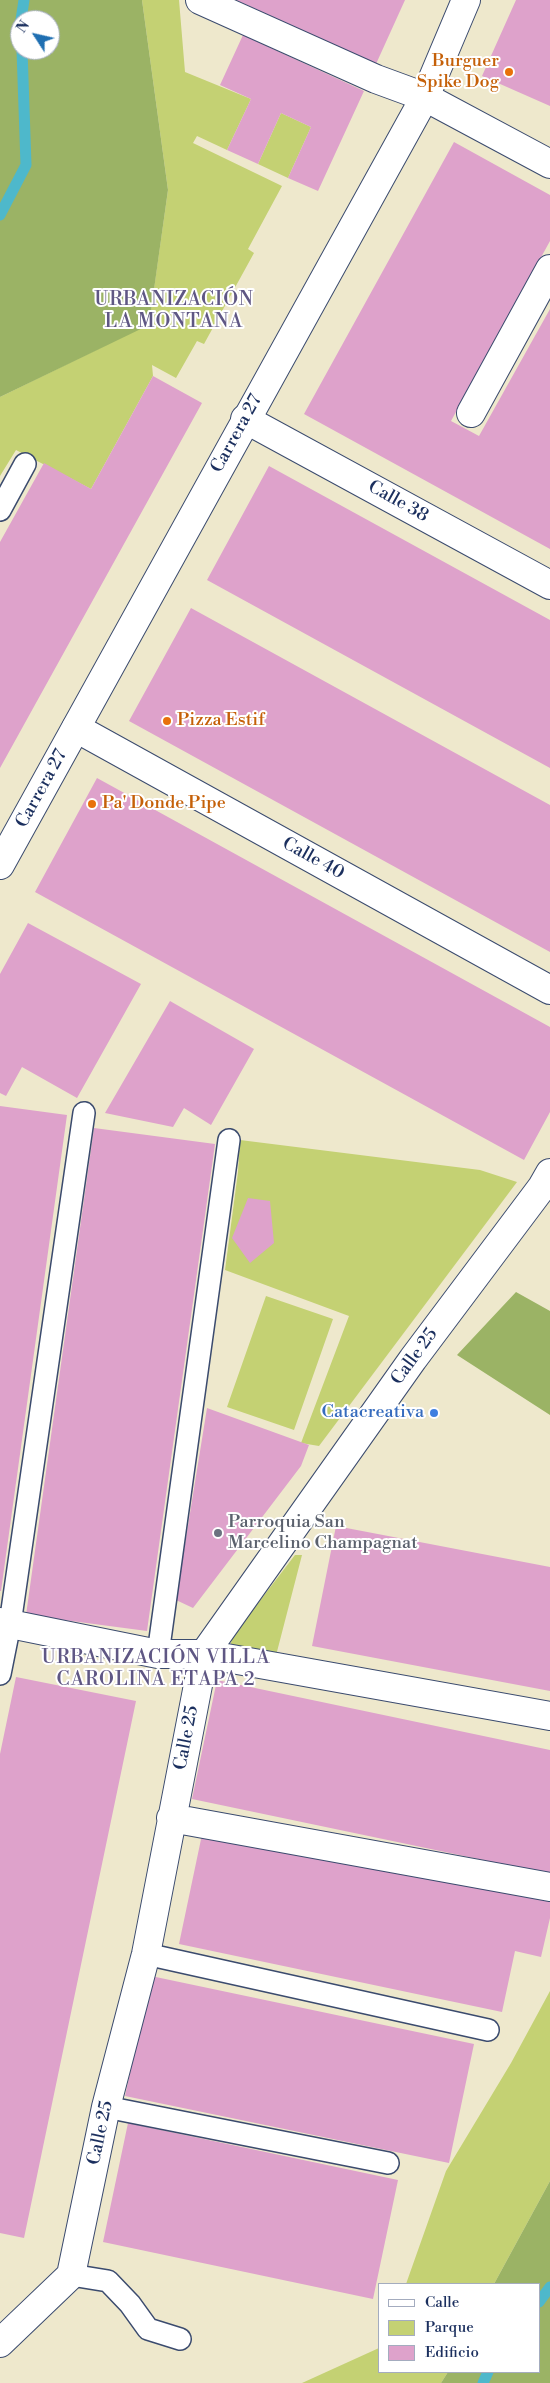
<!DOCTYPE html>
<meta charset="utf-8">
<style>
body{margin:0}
#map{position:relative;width:550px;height:2383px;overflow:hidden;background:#eee8cc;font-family:"Libre Bodoni",serif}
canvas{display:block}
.legend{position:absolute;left:378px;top:2283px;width:162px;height:90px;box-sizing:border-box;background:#fff;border:1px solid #a4acbf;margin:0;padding:6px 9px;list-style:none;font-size:15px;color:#1b2f5e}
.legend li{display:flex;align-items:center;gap:10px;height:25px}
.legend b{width:25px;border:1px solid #a4acbf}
.north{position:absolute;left:10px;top:10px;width:50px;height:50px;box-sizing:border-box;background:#fff;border:1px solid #a4acbf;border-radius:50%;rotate:305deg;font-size:14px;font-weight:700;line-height:20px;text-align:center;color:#1b2f5e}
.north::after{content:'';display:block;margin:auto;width:18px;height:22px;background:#1f6fb2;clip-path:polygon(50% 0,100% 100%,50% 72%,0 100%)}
</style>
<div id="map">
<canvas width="550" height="2383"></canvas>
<ul class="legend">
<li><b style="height:6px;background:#fff"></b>Calle</li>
<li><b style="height:14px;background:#c4d173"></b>Parque</li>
<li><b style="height:14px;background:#dea2cb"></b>Edificio</li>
</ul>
<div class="north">N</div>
</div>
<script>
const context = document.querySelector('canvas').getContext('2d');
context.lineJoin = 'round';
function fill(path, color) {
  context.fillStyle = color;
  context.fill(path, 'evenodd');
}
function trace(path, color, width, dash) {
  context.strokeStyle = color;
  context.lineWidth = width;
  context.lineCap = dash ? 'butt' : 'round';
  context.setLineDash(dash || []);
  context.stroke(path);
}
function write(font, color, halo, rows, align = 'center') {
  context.font = font + ' "Libre Bodoni",serif';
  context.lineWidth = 4;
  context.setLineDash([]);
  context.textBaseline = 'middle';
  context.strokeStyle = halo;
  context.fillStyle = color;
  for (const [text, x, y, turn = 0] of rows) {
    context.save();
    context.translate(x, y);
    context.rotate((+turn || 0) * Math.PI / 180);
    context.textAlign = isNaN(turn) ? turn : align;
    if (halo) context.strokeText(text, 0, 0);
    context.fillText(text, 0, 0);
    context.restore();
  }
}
const green = new Path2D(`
 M 142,0 L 179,0 L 185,72 L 251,99 L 227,150 L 197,136 L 193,143 L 282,186 L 248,249 L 254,253 L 204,344 L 197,341 L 176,378 L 152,365 L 153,376 L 91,489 L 16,450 L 0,476 L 0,397 L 149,324 L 168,190 Z
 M 281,113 L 311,127 L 288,178 L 258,164 Z
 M 240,1140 L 480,1170 L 517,1182 L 319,1446 L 301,1443 L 349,1316 L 225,1270 L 238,1172 Z
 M 266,1296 L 333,1319 L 294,1430 L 227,1407 Z
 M 295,1555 L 302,1555 L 272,1671 L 230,1649 L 232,1637 Z
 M 550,1991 L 550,2181 L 494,2284 L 406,2284 L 446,2171 L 511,2063 Z
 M 379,2348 L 379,2372 L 448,2372 L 441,2383 L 302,2383 Z`);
const forest = new Path2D(`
 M 0,0 L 142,0 L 168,190 L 149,325 L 0,397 ZM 20,20 L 50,20 L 50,50 L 20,50 Z
 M 516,1292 L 550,1311 L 550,1415 L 457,1355 Z
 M 550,2181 L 550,2383 L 441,2383 L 448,2372 L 539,2372 L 539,2284 L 494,2284 Z`);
const stream = new Path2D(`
 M 21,20 L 24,0
 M 0,215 L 26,165 L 22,50
 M 539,2302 L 550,2287
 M 483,2383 L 488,2372`);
const building = new Path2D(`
 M 236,0 L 405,0 L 376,64 Z
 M 516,0 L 550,0 L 550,106 L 482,76 Z
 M 243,35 L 364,91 L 318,191 L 288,178 L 311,127 L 281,113 L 258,164 L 227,150 L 251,99 L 220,85 Z
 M 454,142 L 550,195 L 550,241 L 451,421 L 479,436 L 550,309 L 550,549 L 304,414 Z
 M 153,376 L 202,403 L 0,768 L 0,542 L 44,463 L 91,489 Z
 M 269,466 L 550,620 L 550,768 L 207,580 Z
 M 191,608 L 550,805 L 550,952 L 129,721 Z
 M 97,778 L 550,1027 L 550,1112 L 524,1160 L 35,892 Z
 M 28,923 L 141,984 L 77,1098 L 22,1067 L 6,1096 L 0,1093 L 0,974 Z
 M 170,1001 L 254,1049 L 211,1125 L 184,1108 L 173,1127 L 105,1113 Z
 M 0,1106 L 67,1115 L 1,1591 L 0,1591 Z
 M 94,1128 L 215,1144 L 147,1631 L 26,1615 Z
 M 248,1198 L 270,1201 L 274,1243 L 250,1263 L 232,1238 Z
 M 207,1408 L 309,1445 L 301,1466 L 193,1608 L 176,1600 Z
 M 336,1526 L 550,1567 L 550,1691 L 312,1646 Z
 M 16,1677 L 136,1701 L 24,2238 L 0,2233 L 0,1754 Z
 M 217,1680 L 550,1750 L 550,1874 L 192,1799 Z
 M 204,1825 L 550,1898 L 550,1918 L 541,1957 L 515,1951 L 502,2012 L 179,1944 Z
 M 151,1976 L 474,2044 L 449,2163 L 125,2096 Z
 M 128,2123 L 398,2180 L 373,2299 L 103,2242 Z`);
const service = new Path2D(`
 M 0,510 L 25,464
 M 158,1654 L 229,1140
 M 0,1674 L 10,1624 L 84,1113
 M 146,1954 L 488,2030
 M 106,2107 L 388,2163
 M 71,2275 L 108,2281 L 130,2304 L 148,2329 L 180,2339`);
const pedestrian = new Path2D(`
 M 200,0 L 376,79 L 425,97`);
const minor = new Path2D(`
 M 425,97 L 550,164
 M 471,413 L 550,269
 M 245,419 L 550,585
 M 76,728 L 550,990
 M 0,1622 L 158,1654 L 204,1654 L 550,1716
 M 171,1818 L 550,1887
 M 0,2343 L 71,2275 L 106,2107 L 146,1954 L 204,1654 L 413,1359 L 542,1187 L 550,1173`);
const tertiary = new Path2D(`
 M 0,865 L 425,97 L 466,0`);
const markers = [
 [509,72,5,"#e8710a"],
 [167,721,5,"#e8710a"],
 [92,804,5,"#e8710a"],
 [434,1413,5,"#3f7fe0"],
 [218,1533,5,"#6b7280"]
];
const foodNames = [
 ["Burguer",499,62,"right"],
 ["Spike Dog",499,83,"right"],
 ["Pizza Estif",177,721],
 ["Pa' Donde Pipe",102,804]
];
const streetNames = [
 ["Carrera 27",237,434,-61],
 ["Calle 38",398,502,29],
 ["Carrera 27",42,789,-61],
 ["Calle 40",313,859,29],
 ["Calle 25",415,1357,-54],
 ["Calle 25",187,1738,-79],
 ["Calle 25",101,2133,-78]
];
const shopNames = [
 ["Catacreativa",424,1413]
];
const worshipNames = [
 ["Parroquia San",228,1523],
 ["Marcelino Champagnat",228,1544]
];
const neighbourhoodNames = [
 ["URBANIZACIÓN",174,300],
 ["LA MONTANA",174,322],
 ["URBANIZACIÓN VILLA",156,1658],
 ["CAROLINA ETAPA 2",156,1680]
];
fill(green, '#c4d173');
fill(forest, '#9bb365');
trace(stream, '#4eb8cb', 11);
fill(building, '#dea2cb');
trace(service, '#3b4b6e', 24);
trace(pedestrian, '#3b4b6e', 30);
trace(minor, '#3b4b6e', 30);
trace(tertiary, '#3b4b6e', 30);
trace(service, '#fff', 21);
trace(pedestrian, '#fff', 28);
trace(minor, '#fff', 28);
trace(tertiary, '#fff', 28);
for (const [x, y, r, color] of markers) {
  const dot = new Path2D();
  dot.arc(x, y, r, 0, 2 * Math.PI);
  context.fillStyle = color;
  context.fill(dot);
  trace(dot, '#fff', 2);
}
write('18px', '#c56008', '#fff', foodNames, 'left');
write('18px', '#1b2f5e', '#fff', streetNames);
write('18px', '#366cbe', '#fff', shopNames, 'right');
write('18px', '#5b616d', '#fff', worshipNames, 'left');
context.letterSpacing = '1px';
write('19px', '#5f5784', '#fff', neighbourhoodNames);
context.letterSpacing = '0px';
</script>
